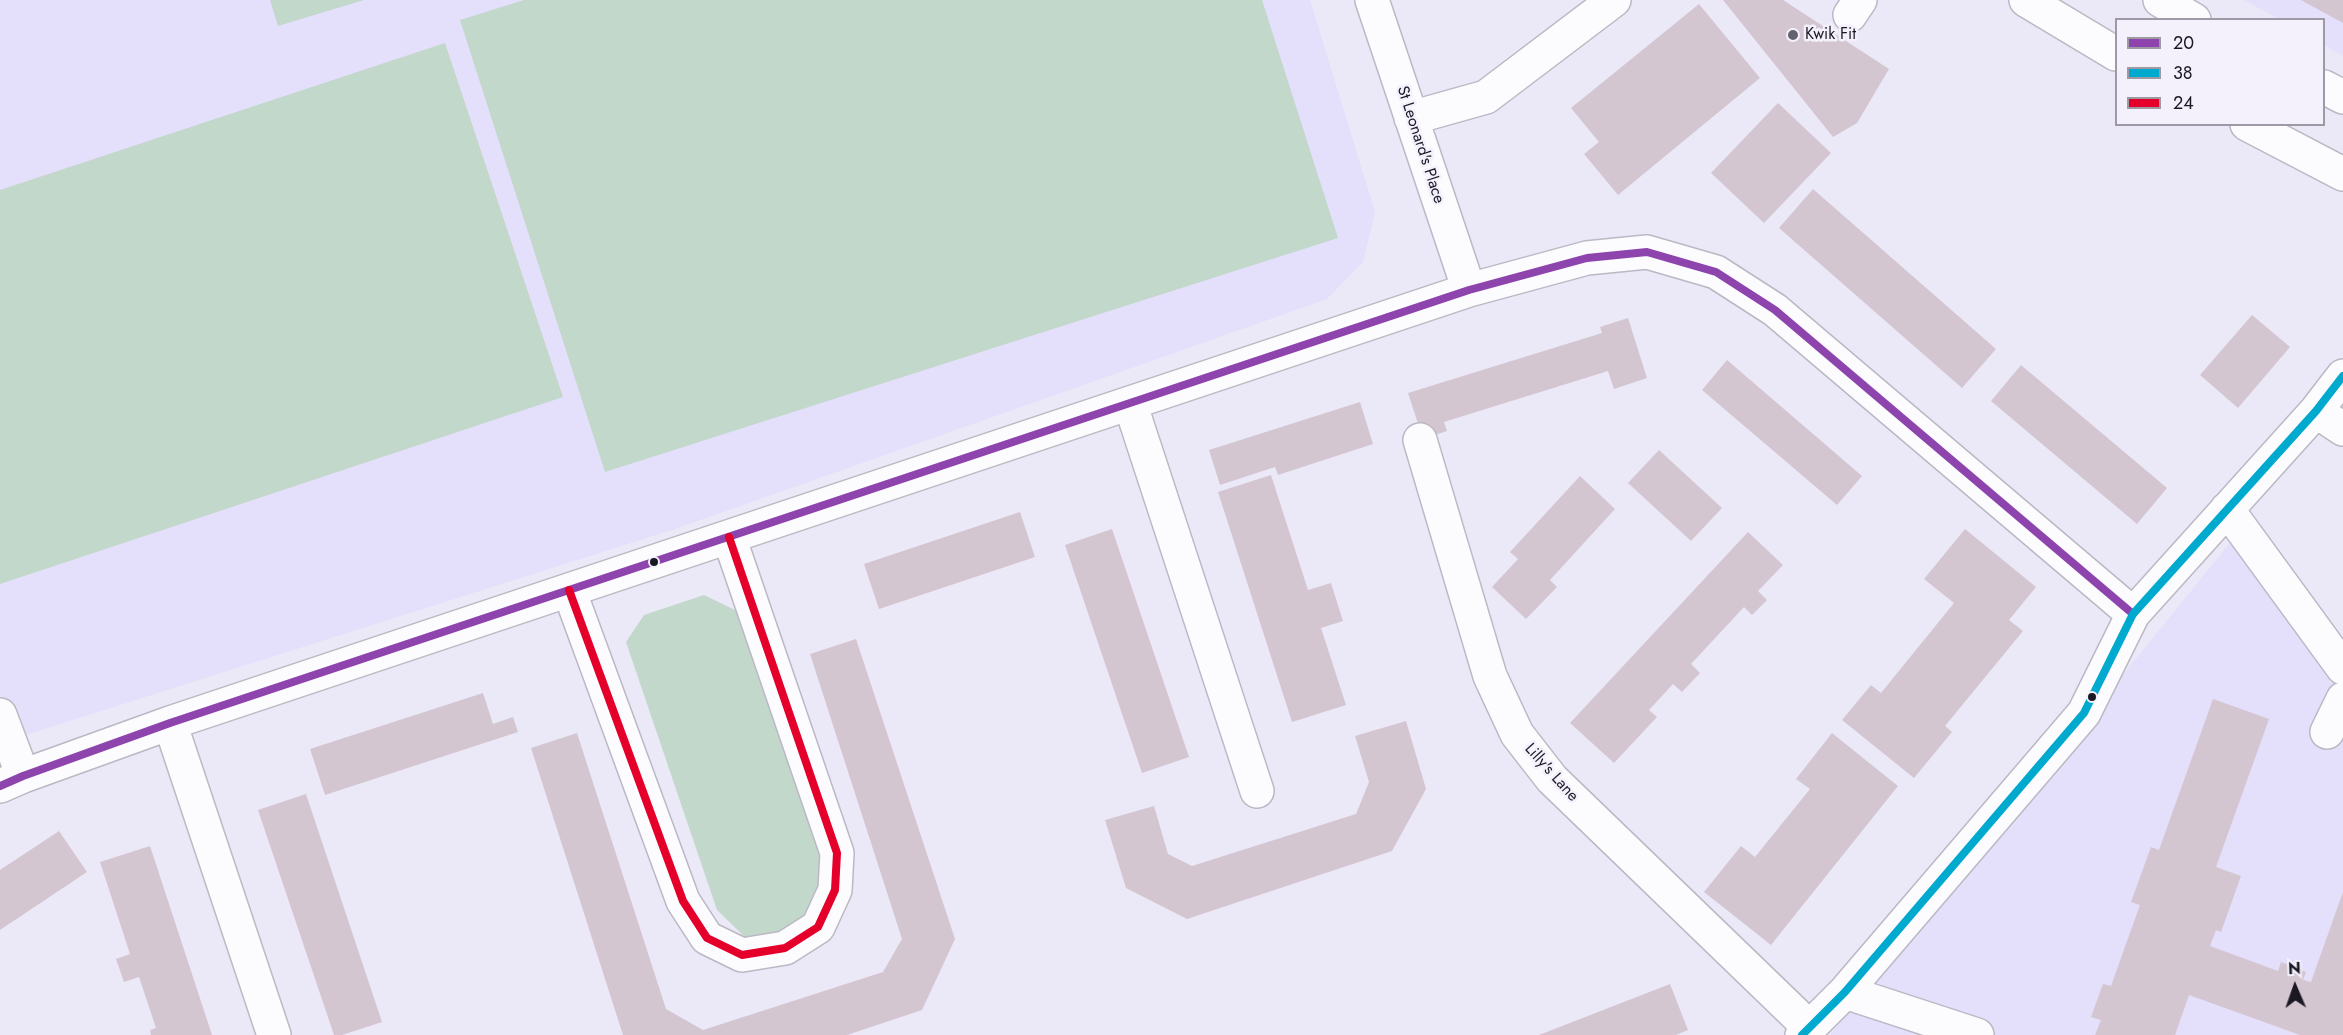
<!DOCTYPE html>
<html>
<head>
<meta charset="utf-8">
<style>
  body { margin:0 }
  #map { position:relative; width:2343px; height:1035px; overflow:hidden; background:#ebe8f8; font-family:Jost,sans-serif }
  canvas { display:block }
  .legend { position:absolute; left:2115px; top:18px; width:210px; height:108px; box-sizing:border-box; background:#f4f1fd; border:2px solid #9d9aa5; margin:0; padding:8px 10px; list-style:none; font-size:18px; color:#1a1822 }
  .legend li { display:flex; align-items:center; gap:12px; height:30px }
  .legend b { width:30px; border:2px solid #9d9aa5 }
  .north { position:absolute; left:2265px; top:957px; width:60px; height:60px; -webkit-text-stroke:4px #f4f1fd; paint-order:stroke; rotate:358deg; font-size:16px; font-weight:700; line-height:24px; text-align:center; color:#1a1822 }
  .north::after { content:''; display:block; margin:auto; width:21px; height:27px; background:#1a1822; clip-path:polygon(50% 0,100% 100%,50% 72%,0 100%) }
</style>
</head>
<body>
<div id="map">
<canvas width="2343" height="1035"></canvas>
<ul class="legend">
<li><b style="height:8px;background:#8e44ad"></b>20</li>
<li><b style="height:8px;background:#00a9ce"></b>38</li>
<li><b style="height:8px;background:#e4002b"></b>24</li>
</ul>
<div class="north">N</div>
</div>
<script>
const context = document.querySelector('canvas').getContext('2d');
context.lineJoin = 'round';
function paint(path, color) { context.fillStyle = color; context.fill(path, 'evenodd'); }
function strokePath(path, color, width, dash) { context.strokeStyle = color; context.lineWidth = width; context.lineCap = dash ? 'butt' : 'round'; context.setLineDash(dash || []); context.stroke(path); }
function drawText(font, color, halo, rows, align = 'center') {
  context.font = font + ' Jost,sans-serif'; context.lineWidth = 5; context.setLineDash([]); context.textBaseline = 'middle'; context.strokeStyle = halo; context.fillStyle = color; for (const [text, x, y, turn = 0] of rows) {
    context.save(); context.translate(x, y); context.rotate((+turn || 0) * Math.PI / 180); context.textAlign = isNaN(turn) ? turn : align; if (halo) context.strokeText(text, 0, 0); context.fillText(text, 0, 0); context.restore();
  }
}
paint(new Path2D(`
  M0,0h1310l65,212 -12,50 -36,37 -652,230 -675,214z
  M2244,0h99v56l-19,-11v-25l-45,-1z
  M2230,543l113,100v392h-513z`), '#e4dffa');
paint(new Path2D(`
  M270,0h94l-86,26z
  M524,0h738l76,238 -733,234 -145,-452z
  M445,43l118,354 -563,187v-394z
  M704,595l35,17 91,268 -20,45 -60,17 -33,-32 -91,-268 18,-27z`), '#c2d8cb');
paint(new Path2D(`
  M1723,0h60l106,69 -32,54 -24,14z
  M2301,0h42v23z
  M1699,4l61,74 -142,117 -34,-41 15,-12 -28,-34z
  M1778,103l53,50 -67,70 -53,-50z
  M1813,189l183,160 -34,39 -183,-160z
  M2252,315l38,32 -52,61 -38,-33z
  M1628,318l19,60 -33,11 -6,-18 -164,51 3,9 -24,8 -15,-46 194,-60 -2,-6z
  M1727,360l135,116 -25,29 -135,-115z
  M2021,365l146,123 -30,36 -146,-123z
  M1360,402l13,42 -95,31 -3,-8 -55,18 -11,-35z
  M1659,450l63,58 -31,33 -63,-58z
  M1271,475l37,115 23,-7 12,38 -22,7 25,77 -54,17 -74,-230z
  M1580,476l35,33 -65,71 7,7 -31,32 -34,-32 26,-28 -8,-7z
  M1020,512l15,45 -156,52 -15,-45z
  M1112,529l77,228 -47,16 -77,-228z
  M1965,529l71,58 -27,33 14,11 -78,95 7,6 -38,46 -72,-58 29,-35 10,8 73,-90 -30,-24z
  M1748,532l35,33 -25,26 9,9 -15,15 -8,-8 -53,57 9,9 -18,19 -9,-8 -24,26 8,7 -43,46 -44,-40z
  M856,639l99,300 -33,71 -75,25h-224l-92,-287 46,-15 89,276 37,21 180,-58 19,-33 -92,-285z
  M483,693l10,31 20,-7 5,15 -193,63 -15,-46z
  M2213,699l56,20 -53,148 25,9 -20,56 -5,-2 -6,16 68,25 3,-9 25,10 -3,8 8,2 32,-90v143h-43l-111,-40 -14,40h-80l6,-15 -10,-3 12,-33 8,2 29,-81 -9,-3 20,-55 8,3z
  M1406,721l20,68 -34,62 -205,68 -61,-31 -21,-68 49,-14 14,48 24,12 164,-52 13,-32 -14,-46z
  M1832,733l66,53 -127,159 -67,-53 37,-46 14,11 55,-68 -14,-10z
  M306,794l76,228 -40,13h-8l-76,-225z
  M59,831l28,41 -87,58v-60z
  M150,846l62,189h-61l-1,-5 6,-2 -17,-51 -15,5 -8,-23 14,-5 -30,-92z
  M1670,984l18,46 -12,5h-137z`), '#d4c6d1');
const minor = new Path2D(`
  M1372,0l97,290
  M1850,15l10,-15
  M1411,118l75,-21 128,-97
  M1130,403l127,388
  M2316,411l27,18
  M1420,440l70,236 27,58 35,45 257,248
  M2227,509l116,159
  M569,590l114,311 24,37 35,17 43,-7 33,-21 17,-37 2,-37 -108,-316
  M0,715l23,61
  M170,723l104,312
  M2327,732l16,-33
  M0,786l23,-10 147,-53 1299,-433 118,-32 60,-6 69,20 59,38 358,304
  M1845,992l132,43
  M1802,1035l43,-43 239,-279 49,-99 183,-203 27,-35`);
const major = new Path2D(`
  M2026,0l90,54
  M2160,0l34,20
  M2324,87l19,10
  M2247,124l96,50`);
strokePath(minor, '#bbb8c4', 36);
strokePath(major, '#bbb8c4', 36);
strokePath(minor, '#fcfcfe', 33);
strokePath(major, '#fcfcfe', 33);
strokePath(new Path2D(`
  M0,786l23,-10 147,-53 1299,-433 118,-32 60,-6 69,20 59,38 358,304`), '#8e44ad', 8);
strokePath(new Path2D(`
  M1802,1035l43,-43 239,-279 49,-99 183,-203 27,-35`), '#00a9ce', 8);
strokePath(new Path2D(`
  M569,590l114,311 24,37 35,17 43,-7 33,-21 17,-37 2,-37 -108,-316`), '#e4002b', 8);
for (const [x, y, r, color] of [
  [1793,35,6,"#63616d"],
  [654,562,5,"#1a1822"],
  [2092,697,5,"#1a1822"]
]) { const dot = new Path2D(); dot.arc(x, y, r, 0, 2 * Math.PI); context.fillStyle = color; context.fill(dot); strokePath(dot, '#f4f1fd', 2); }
drawText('16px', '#1a1822', '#f4f1fd', [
  ["Kwik Fit",1805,35]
], 'left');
drawText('16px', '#1a1822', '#f4f1fd', [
  ["St Leonard's Place",1420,145,72],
  ["Lilly's Lane",1551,773,48]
]);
</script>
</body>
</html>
